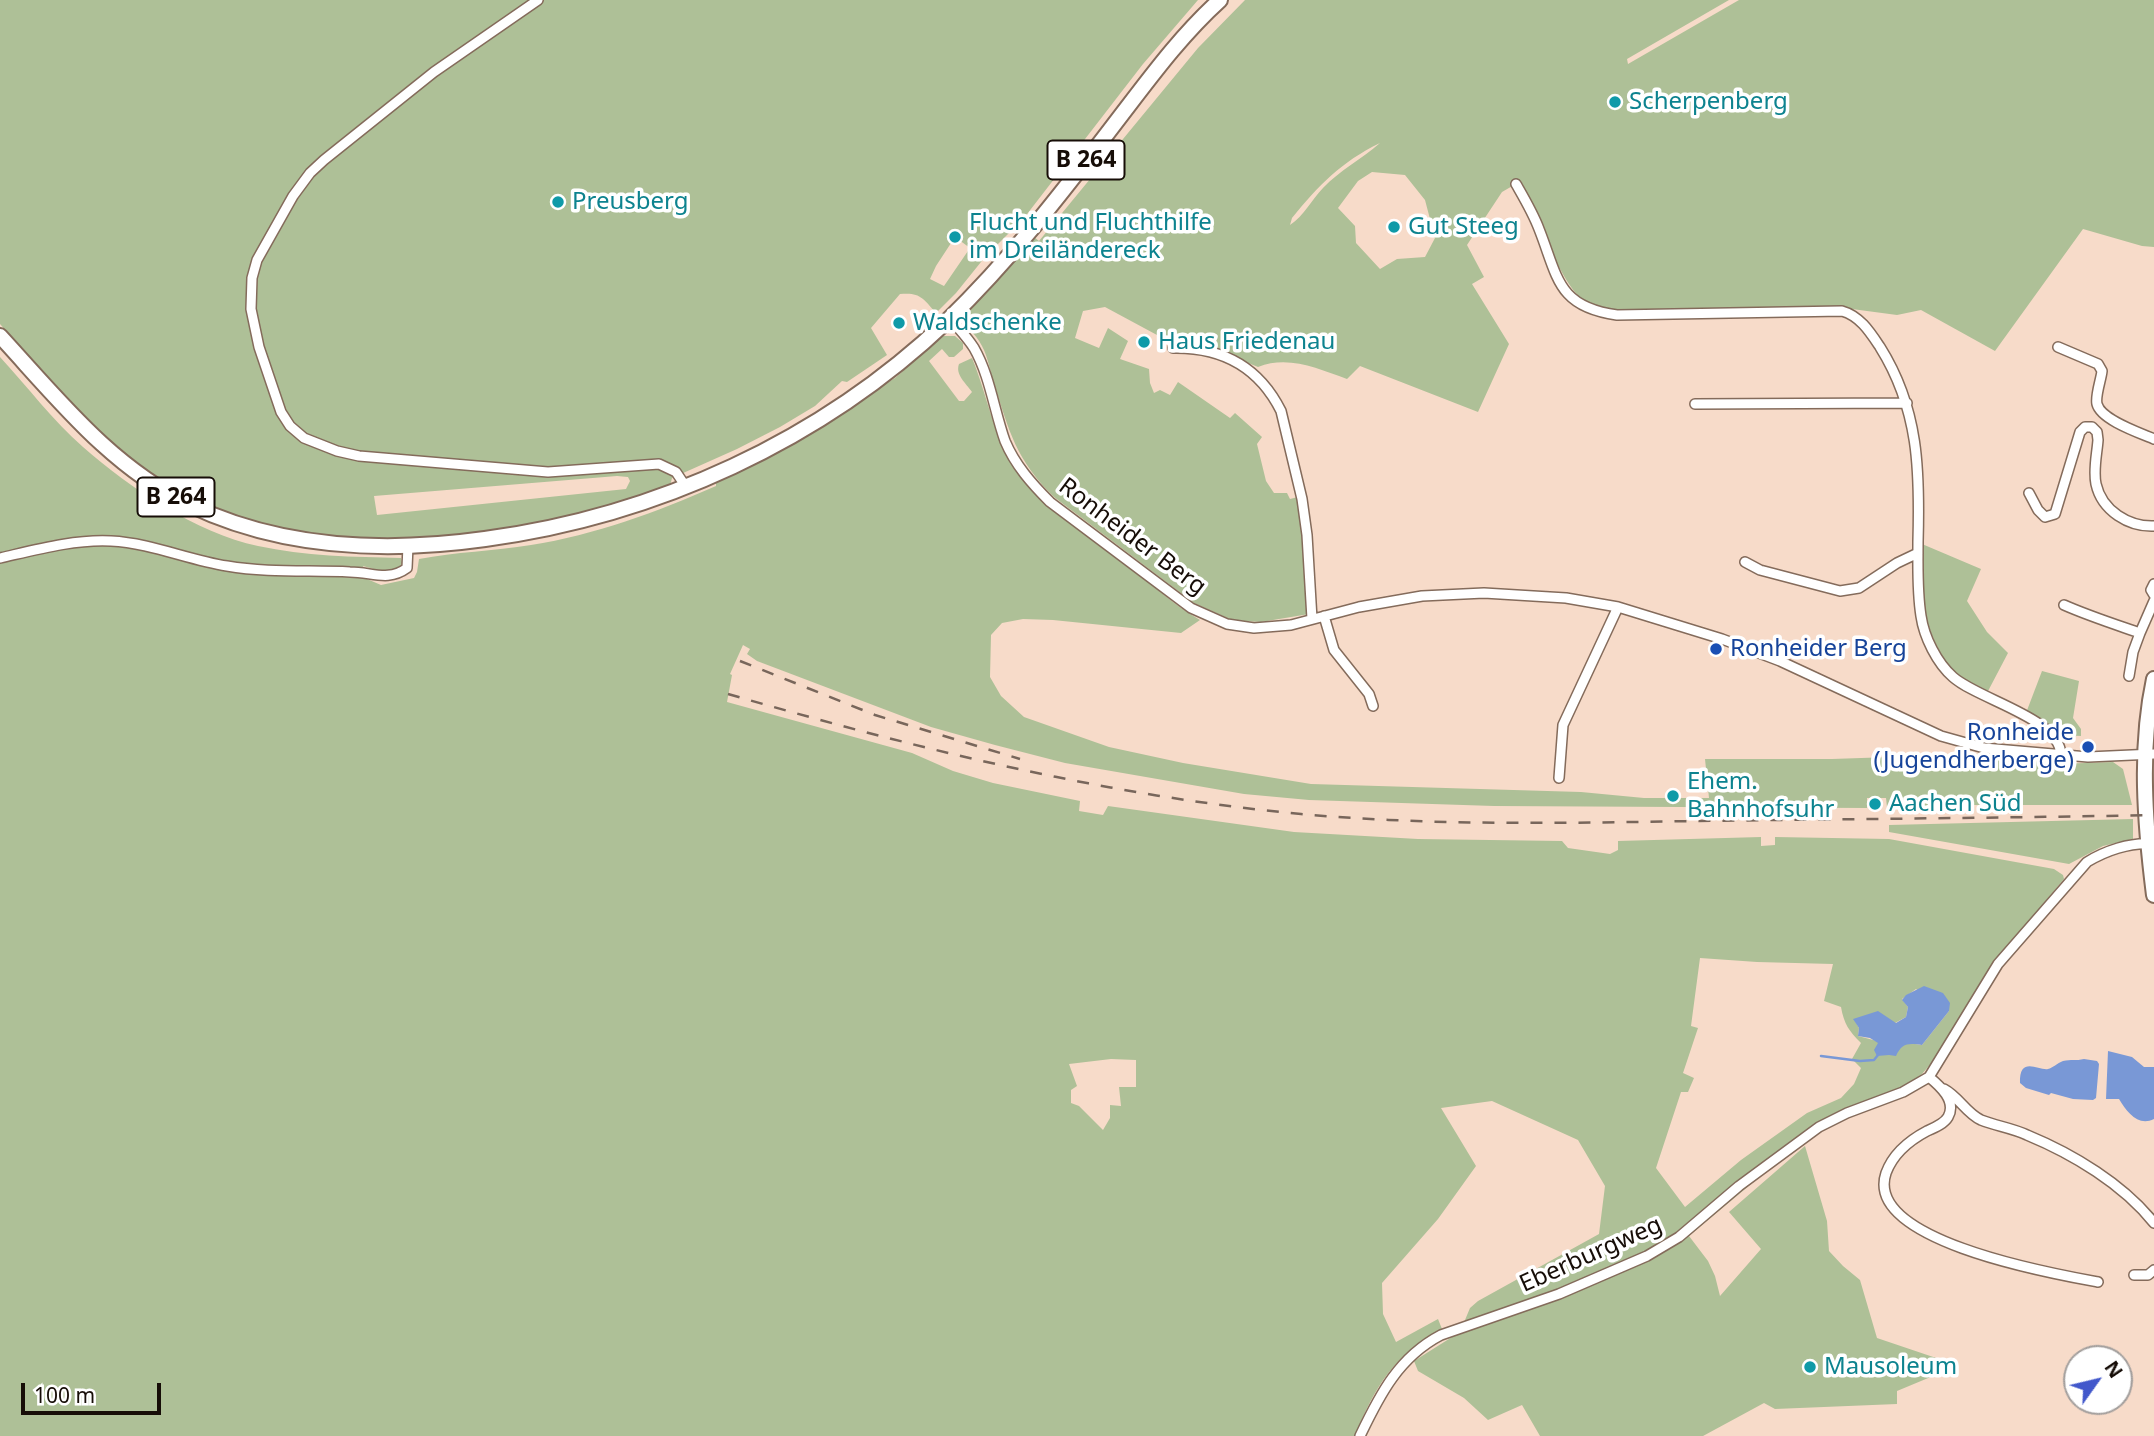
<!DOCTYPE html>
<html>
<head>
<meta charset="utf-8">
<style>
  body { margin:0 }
  #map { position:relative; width:2154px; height:1436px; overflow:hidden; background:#f7dbc9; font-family:"Noto Sans",sans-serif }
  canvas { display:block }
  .north { position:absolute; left:2063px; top:1345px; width:70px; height:70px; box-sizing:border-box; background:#fff; border:2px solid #a29e9c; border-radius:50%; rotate:56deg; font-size:19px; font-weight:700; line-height:28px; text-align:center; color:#160d07 }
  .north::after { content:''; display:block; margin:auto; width:24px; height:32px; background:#4258cb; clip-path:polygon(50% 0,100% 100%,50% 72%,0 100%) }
  .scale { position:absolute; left:21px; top:1383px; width:140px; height:32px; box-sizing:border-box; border:4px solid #160d07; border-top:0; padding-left:9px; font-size:21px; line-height:24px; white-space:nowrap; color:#160d07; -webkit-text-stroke:5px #fff; paint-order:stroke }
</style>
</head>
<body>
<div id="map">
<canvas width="2154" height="1436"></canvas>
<div class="north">N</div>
<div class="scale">100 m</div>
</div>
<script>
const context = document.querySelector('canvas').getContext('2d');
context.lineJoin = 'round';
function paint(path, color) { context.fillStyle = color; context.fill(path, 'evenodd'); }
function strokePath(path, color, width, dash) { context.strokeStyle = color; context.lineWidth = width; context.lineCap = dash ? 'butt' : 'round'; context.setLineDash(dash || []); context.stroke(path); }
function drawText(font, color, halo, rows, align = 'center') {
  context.font = font + ' "Noto Sans",sans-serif'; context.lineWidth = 7; context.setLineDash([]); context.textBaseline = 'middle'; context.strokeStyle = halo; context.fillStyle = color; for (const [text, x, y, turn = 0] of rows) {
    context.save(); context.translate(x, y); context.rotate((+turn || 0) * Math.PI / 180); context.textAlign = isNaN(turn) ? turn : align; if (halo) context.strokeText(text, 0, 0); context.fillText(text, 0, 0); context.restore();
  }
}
paint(new Path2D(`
  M0,0h1198l-55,64 -119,154 -39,39 -29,36 -20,20c-13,-15 -16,-21 -36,-19l-29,34 16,27 -40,27 -5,-1 -27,25 -35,21 -43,22 -65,29 -2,8c-172,59 -386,91 -541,-28 -49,-38 -88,-88 -129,-134zM955,237l15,11 -26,38 -14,-7 6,-13zM617,476l11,1 2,4 -4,8 -249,26 -3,-19z
  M1245,0h484l-102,59 1,5 111,-64h415v247l-12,-1 -59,-17 -88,122 -74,-41 -24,5 -45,-6 -235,2c-11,-2 -22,-4 -32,-10 -25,-15 -49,-91 -64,-120l-19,11 -35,53 17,32 -12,7 37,60 -31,68 -118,-46 -13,13c-29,-10 -58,-24 -89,-12l-73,-30 -28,-2 -52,-28 -22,4 -8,27 24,10 9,-20 20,13 -8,18 29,10 1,14 4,10 6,-3 10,5 8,-13 52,36 5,-5 27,24 -5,7 9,37 8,12h13l3,6 8,-2 11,117 -48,8 -17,-1 -14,-2 -36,-16 -140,-106c-38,-37 -45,-66 -60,-114 -4,-12 -6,-26 -12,-37 -6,-13 -18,-17 -15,-33l67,-76 5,4 159,-193zM1380,143c-18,16 -40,27 -57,45 -11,11 -19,28 -33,37l2,-7c27,-33 49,-56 88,-75zM1372,172l33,3 20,25 10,38 -10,19 -28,2 -17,10 -24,-26 -1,-17 -17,-18 20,-27z
  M943,336h12l8,7v6l-9,8h-5l-7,-8 -13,12 30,40h5l8,-9c-6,-9 -17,-17 -13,-28l13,-6c15,36 21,77 43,110 27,43 73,66 113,97 24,19 45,40 72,55l-19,13 -128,-13 -30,-1 -21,4 -11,12 -1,42 11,19 23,21 85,30 74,16 128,21 270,8 63,6h65l-4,-39h127l146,-5 79,10 56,-2 10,7 9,36h-171l-74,2 -1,-9h-19v10l-373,-2 -185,-6 -65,-6 -179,-31 -70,-18 -64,-18 -174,-66 -10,-7 3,-5 -7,-4 -13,29 2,1 -5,27 185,51 41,18 40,12 87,18 -1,10 24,4 5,-9 186,26 124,7 144,2 6,7 42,6 8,-4v-9l143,-4v9l14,-1v-8l114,2 165,30 9,6 1,4 -72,86 -58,95 -12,14 -18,13 -57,27 -34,12 -45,33 1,10 -80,67 19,25 7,15 5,20 41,-47 -32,-37 76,-66 22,75 2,30 14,15 17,14 17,58 71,24 -3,9 -48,20v13l-122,5 -11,-6 -61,33h-163l-18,-31 -34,15 -24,-22 -46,-27 -4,-10 46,-29 10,-24 8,-7 121,-67 6,-48 -27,-46 -86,-39 -51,7 35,58 -38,53 -56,64 1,31 13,28 42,-23 4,10c-48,26 -67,57 -87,107h-1355v-1079c27,29 53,64 83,90 47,41 113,86 175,99 46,10 96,11 143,12l1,5 -4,7 -10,3 -25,-7 4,13 14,6 33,-7 3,-6 2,-13c36,-7 75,-8 112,-14 64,-10 126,-33 185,-59v-3l60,-33 119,-72zM1700,958l57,4 76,2 -9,37 17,6c3,17 8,24 20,36l-9,16 9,9 -7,16 -13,14 -34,15 -66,47 -56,47 -29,-39 25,-76h7l6,-14 -11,-5 15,-45 -7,-2zM1916,989l33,22 -27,34 -14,-2 -8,4 -42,-11 1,-8 -5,-9 41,4 11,-6 2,-10 -6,-8zM1111,1059l25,1v27h-17l2,19 -11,-1v13l-7,12 -24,-24 -8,-3v-13l6,-4 -8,-22z
  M1922,544l59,25 -14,32 20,31 21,21 -21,40c-9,-5 -20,-10 -28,-17 -10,-7 -14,-16 -20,-26 -20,-40 -19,-63 -17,-106z
  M2042,671l37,10 -6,37 8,11v7l-21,-1 -8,-9 -26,-13z
  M2133,819v20l-30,7 -34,18 -180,-32v-7z`), '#aec097');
paint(new Path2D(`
  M1924,986l19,7 7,10 -1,8 -27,34c-14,-2 -20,-2 -26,11l-7,-1 -12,1 -3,-6 4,-7 -8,-5 -12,-2 1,-8 -6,-9 25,-8 18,12 10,-6 2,-10 -6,-7 4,-5z
  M2108,1051l24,6 12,10h10v52c-16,8 -27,-7 -35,-20h-13z
  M2084,1059l13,2 2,3 -3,34 -3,2 -20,-1 -22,-6 -2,2 -23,-7 -6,-5c-1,-28 19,-12 28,-14 5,-1 9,-6 15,-8 8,-2 13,0 21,-2z`), '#7998d6');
strokePath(new Path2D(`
  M1821,1056l39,5 14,-1 4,-5`), '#7998d6', 2.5);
const minor = new Path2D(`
  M538,0l-104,72 -110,88 -14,13 -17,23 -36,64 -5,18 -1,31 8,38 22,65 9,14 14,12 33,13 22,5 189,16 111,-8 17,8 10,15
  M1516,184c8,14 17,29 23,45 19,48 18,78 78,86l225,-4c18,5 28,21 38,36 39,62 40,124 38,195 0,26 -1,49 3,74 3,21 16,47 32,61 26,23 107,41 108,78
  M950,318c8,10 17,19 24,30 16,28 20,62 31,93 10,24 27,43 45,61l141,106 36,16 27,4 37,-3 68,-18 63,-11 62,-3 82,5 52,9 104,32 58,22 161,75 43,12 104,9 66,-3
  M2058,347l40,17 4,7c-1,9 -7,25 -5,33 4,16 43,29 57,35
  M1173,348c49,-1 86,19 108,63l21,88 5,36 5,84
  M1695,404l212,-1
  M2029,493l9,17 7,7 10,-3 25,-82 5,-5h7l5,5 1,8c-1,14 -5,30 -2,44 6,27 33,43 58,42
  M0,558c35,-8 75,-19 111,-17 40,2 77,19 116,25 41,7 82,4 123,6 22,0 38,10 57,-4l1,-22
  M1745,562l15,8 80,21 19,-3 38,-25 21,-10
  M2154,584l-3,6 3,5
  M2064,605c25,11 50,19 76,28l14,-32
  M1324,616l10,34 35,44 4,12
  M2129,676l4,-24 7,-19
  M1559,778l4,-53 55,-118
  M1929,1077c11,9 28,24 19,40 -4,7 -14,11 -21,14 -17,9 -34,23 -41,42 -23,68 169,101 212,109
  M1944,1089c15,8 22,24 37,31 15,6 31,8 46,15 46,19 96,49 127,88
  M2134,1275h14l6,-5
  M1360,1436c20,-42 39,-79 81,-101l118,-41 88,-38 32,-19 60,-51 80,-59 28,-14 56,-21 26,-15 69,-113 89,-102c18,-11 43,-20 65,-18`);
const primary = new Path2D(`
  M0,336c58,63 111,131 190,169 92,44 195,48 295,34 171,-23 336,-98 462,-218 62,-60 114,-127 166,-195 34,-44 66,-89 107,-126
  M2154,679c-15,70 -9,145 0,216`);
strokePath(minor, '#846b5b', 12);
strokePath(primary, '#846b5b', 18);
strokePath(minor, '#fff', 9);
strokePath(primary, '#fff', 14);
strokePath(new Path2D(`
  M740,661l135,54 145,44
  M728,694c187,54 378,102 573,120 132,12 265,9 397,7 152,-2 304,-3 456,-6`), '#78665b', 2.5, [12, 12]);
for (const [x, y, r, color] of [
  [1615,102,7,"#0f9aa8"],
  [558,202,7,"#0f9aa8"],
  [1394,227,7,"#0f9aa8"],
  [955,237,7,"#0f9aa8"],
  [899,323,7,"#0f9aa8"],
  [1144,342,7,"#0f9aa8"],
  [1716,649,7,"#1a4fb4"],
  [2088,747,7,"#1a4fb4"],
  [1673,796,7,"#0f9aa8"],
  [1875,804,7,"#0f9aa8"],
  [1810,1367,7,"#0f9aa8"]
]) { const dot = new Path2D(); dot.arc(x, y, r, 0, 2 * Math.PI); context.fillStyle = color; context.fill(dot); strokePath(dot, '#fff', 2.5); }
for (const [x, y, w] of [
  [1086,160,77],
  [176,497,77]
]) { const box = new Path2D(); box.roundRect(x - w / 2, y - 19.5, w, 39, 5); context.fillStyle = '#fff'; context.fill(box); strokePath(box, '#160d07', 2); }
drawText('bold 23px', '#160d07', null, [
  ["B 264",1086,160],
  ["B 264",176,497]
]);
drawText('24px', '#0d838f', '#fff', [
  ["Scherpenberg",1629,102],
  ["Preusberg",572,202],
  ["Flucht und Fluchthilfe",969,223],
  ["im Dreiländereck",969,251],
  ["Gut Steeg",1408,227],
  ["Waldschenke",913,323],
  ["Haus Friedenau",1158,342],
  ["Ehem.",1687,782],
  ["Bahnhofsuhr",1687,810],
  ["Aachen Süd",1889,804],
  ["Mausoleum",1824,1367]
], 'left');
drawText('24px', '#160d07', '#fff', [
  ["Ronheider Berg",1132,537,37],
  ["Eberburgweg",1591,1255,-24]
]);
drawText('24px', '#164399', '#fff', [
  ["Ronheider Berg",1730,649],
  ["Ronheide",2074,733,"right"],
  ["(Jugendherberge)",2074,761,"right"]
], 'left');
</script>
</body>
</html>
